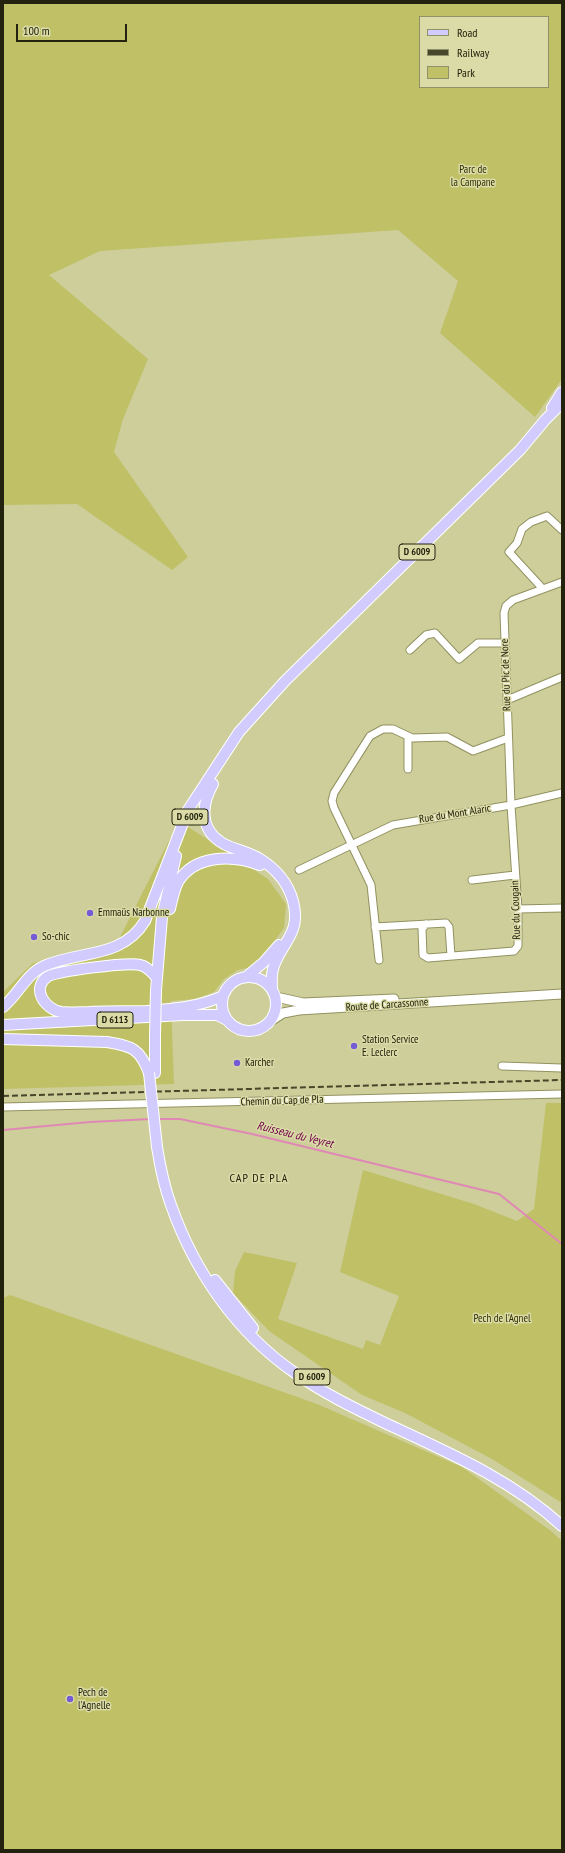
<!DOCTYPE html>
<html>
<head>
<meta charset="utf-8">
<style>
  body { margin:0 }
  #map { position:relative; width:565px; height:1853px; overflow:hidden; background:#cdce9a; font-family:"PT Sans Narrow",sans-serif }
  canvas { display:block }
  .frame { position:absolute; inset:0; border:4px solid #22220e; pointer-events:none }
  .legend { position:absolute; left:419px; top:16px; width:130px; height:72px; box-sizing:border-box; background:#dadba6; border:1px solid #909169; margin:0; padding:5px 7px; list-style:none; font-size:12px; color:#22220e }
  .legend li { display:flex; align-items:center; gap:8px; height:20px }
  .legend b { width:20px; border:1px solid #909169 }
  .scale { position:absolute; left:16px; top:24px; width:111px; height:18px; box-sizing:border-box; border:2px solid #22220e; border-top:0; padding-left:5px; font-size:12px; line-height:14px; white-space:nowrap; color:#22220e; -webkit-text-stroke:3px #dadba6; paint-order:stroke }
</style>
</head>
<body>
<div id="map">
<canvas width="565" height="1853"></canvas>
<div class="frame"></div>
<ul class="legend">
<li><b style="height:5px;background:#d1ccfd"></b>Road</li>
<li><b style="height:5px;background:#46462b"></b>Railway</li>
<li><b style="height:11px;background:#c0c066"></b>Park</li>
</ul>
<div class="scale">100 m</div>
</div>
<script>
const context = document.querySelector('canvas').getContext('2d');
context.lineJoin = 'round';
function paint(path, color) { context.fillStyle = color; context.fill(path, 'evenodd'); }
function strokePath(path, color, width, dash) { context.strokeStyle = color; context.lineWidth = width; context.lineCap = dash ? 'butt' : 'round'; context.setLineDash(dash || []); context.stroke(path); }
function drawText(font, color, halo, rows, align = 'center') {
  context.font = font + ' "PT Sans Narrow",sans-serif'; context.lineWidth = 3; context.setLineDash([]); context.textBaseline = 'middle'; context.strokeStyle = halo; context.fillStyle = color; for (const [text, x, y, turn = 0] of rows) {
    context.save(); context.translate(x, y); context.rotate((+turn || 0) * Math.PI / 180); context.textAlign = isNaN(turn) ? turn : align; if (halo) context.strokeText(text, 0, 0); context.fillText(text, 0, 0); context.restore();
  }
}
paint(new Path2D(`
  M3,3h559v376l-27,38 -95,-84 18,-52 -60,-51 -298,21 -51,24 99,84 -25,60 -9,33 74,105 -16,13 -95,-66 -74,1zM420,17h128v70h-128z
  M179,821l89,58 18,25 -2,24 -28,38 -18,4 -14,9 -10,13 -19,7 -24,2 3,83 -171,5v-97l30,-29 85,-22z
  M546,1103h16v400l-70,-44 -87,-46 -43,-18 -93,-64 -36,-38 2,-22 9,-19 53,11 -19,56 85,30 3,-9 14,5 19,-49 -59,-24 23,-102 111,34 43,17 17,-12z
  M10,1295l307,109 145,63 89,64 11,10v309h-559v-552z`), '#c0c066');
strokePath(new Path2D(`
  M158,1119h22l72,15 247,60 63,50
  M3,1130l87,-8 61,-3`), '#e088b5', 2);
const street = new Path2D(`
  M543,589l-34,-37 8,-9 5,-14 9,-7 16,-6 15,14
  M410,650l16,-15 9,-2 24,26 19,-16h27
  M507,700l55,-23
  M408,769v-33
  M299,870l94,-45 118,-20 51,-12
  M472,880l43,-5
  M518,909l44,-1
  M426,924l-4,5 1,26 5,3 86,-7 4,-5v-37l-7,-104 -7,-192 2,-7 7,-6 49,-18
  M375,927l71,-4 3,4 2,29
  M379,960l-8,-75 -37,-77 -2,-7 2,-8 36,-57 13,-7h10l19,9 35,-1 26,14 35,-13
  M502,1066l60,2
  M3,1107l559,-13`);
const secondary = new Path2D(`
  M276,997l27,6 91,-4
  M272,1020l11,-7 16,-3 263,-16`);
const primary = new Path2D(`
  M552,408l10,-16
  M213,784c-12,21 -14,46 11,60 12,6 25,8 36,15 16,10 28,24 33,42 9,34 -13,42 -20,68 -2,7 -1,13 -1,21
  M170,909c2,-9 4,-19 8,-27 17,-28 55,-27 82,-17
  M222 1004a27 27 0 1 1 54 0a27 27 0 1 1-54 0Z
  M246,977l18,-15 15,-17
  M156,990l6,-73 14,-61
  M3,1007c15,-12 23,-33 41,-41 36,-16 78,-7 101,-45l43,-111 51,-78 46,-51 235,-231 25,-30 17,-17
  M147,1011c-20,0 -39,0 -58,1 -9,0 -19,1 -28,0 -16,-3 -30,-23 -14,-35 7,-6 82,-15 93,-12 6,1 12,7 16,12
  M147,1011c27,-2 51,-4 76,-15
  M3,1025l180,-10h34l10,5
  M155,1035v38
  M3,1039l104,3c24,4 33,6 42,31
  M157,1147c3,19 7,39 14,58 23,66 66,128 124,168 28,20 59,35 90,50 62,29 126,56 177,103
  M215,1280l38,48`);
strokePath(street, '#929261', 9);
strokePath(secondary, '#929261', 11);
strokePath(primary, '#fff', 12);
strokePath(street, '#fff', 7);
strokePath(secondary, '#fff', 9);
strokePath(primary, '#d1ccfd', 10);
strokePath(new Path2D(`
  M3,1096l559,-16`), '#46462b', 2, [6, 3]);
const primaryBridge = new Path2D(`
  M155,1035l1,-45
  M149,1073l8,74`);
strokePath(primaryBridge, '#fff', 12, []);
strokePath(primaryBridge, '#d1ccfd', 10);
for (const [x, y, r, color] of [
  [90,913,4,"#755cd7"],
  [34,937,4,"#755cd7"],
  [354,1046,4,"#755cd7"],
  [237,1063,4,"#755cd7"],
  [70,1699,4,"#755cd7"]
]) { const dot = new Path2D(); dot.arc(x, y, r, 0, 2 * Math.PI); context.fillStyle = color; context.fill(dot); strokePath(dot, '#dadba6', 1.5); }
for (const [x, y, w] of [
  [417,552,36],
  [190,817,36],
  [115,1020,36],
  [312,1377,36]
]) { const box = new Path2D(); box.roundRect(x - w / 2, y - 8, w, 16, 3); context.fillStyle = '#dadba6'; context.fill(box); strokePath(box, '#22220e', 1); }
drawText('bold 10px', '#22220e', null, [
  ["D 6009",417,552],
  ["D 6009",190,817],
  ["D 6113",115,1020],
  ["D 6009",312,1377]
]);
drawText('11px', '#2f2e03', '#dadba6', [
  ["Parc de",473,170],
  ["la Campane",473,183],
  ["Pech de l'Agnel",502,1319]
]);
drawText('11px', '#22220e', '#dadba6', [
  ["Rue du Pic de Nore",506,675,-92],
  ["Rue du Mont Alaric",455,814,-9],
  ["Rue du Cougain",516,910,-92],
  ["Route de Carcassonne",387,1005,-4],
  ["Chemin du Cap de Pla",282,1101,-2]
]);
drawText('11px', '#22220e', '#dadba6', [
  ["Emmaüs Narbonne",98,913],
  ["So-chic",42,937],
  ["Station Service",362,1040],
  ["E. Leclerc",362,1053],
  ["Karcher",245,1063],
  ["Pech de",78,1693],
  ["l'Agnelle",78,1706]
], 'left');
drawText('italic 12px', '#71014b', '#dadba6', [
  ["Ruisseau du Veyret",295,1135,14]
]);
context.letterSpacing = '1px';
drawText('12px', '#22220e', '#dadba6', [
  ["CAP DE PLA",259,1179]
]);
context.letterSpacing = '0px';
</script>
</body>
</html>
